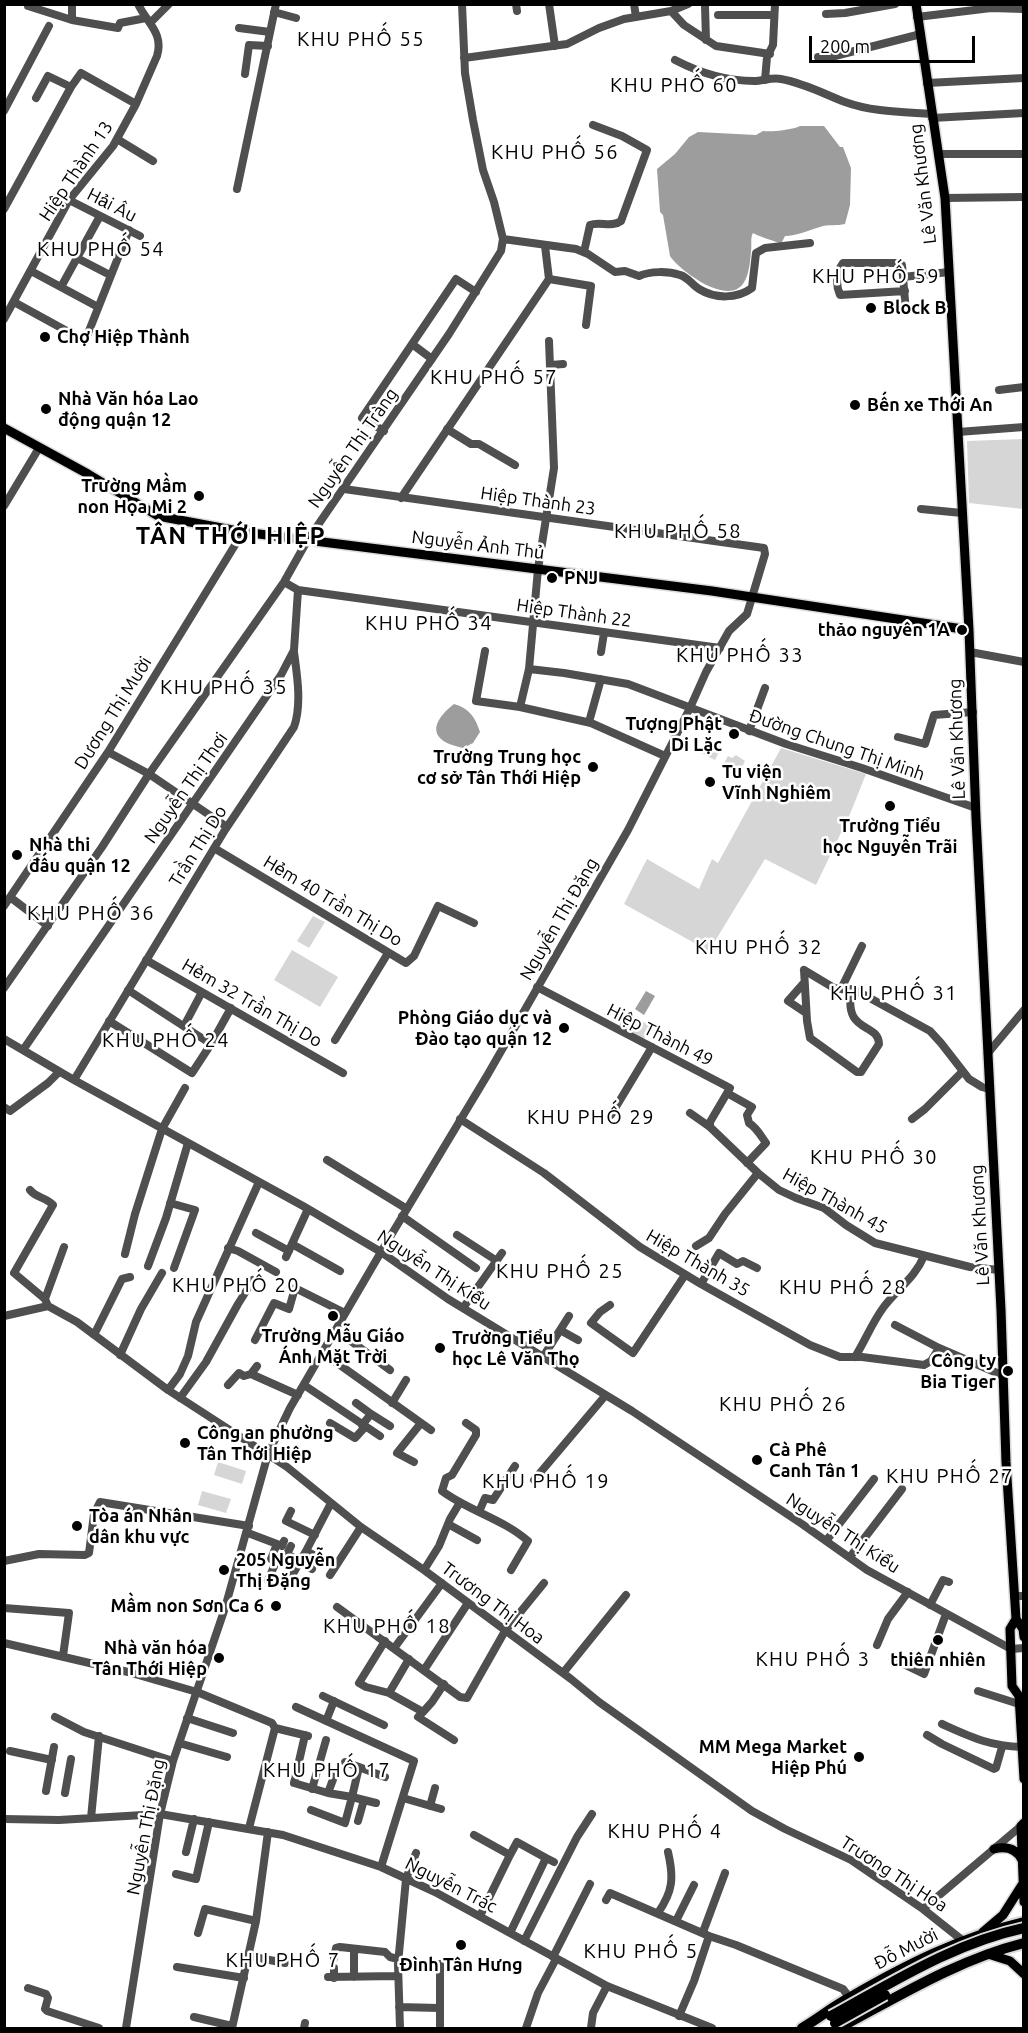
<!DOCTYPE html>
<html>
<head>
<meta charset="utf-8">
<style>
  body { margin:0 }
  #map { position:relative; width:1028px; height:2033px; overflow:hidden; background:#fff; font-family:Ubuntu,sans-serif }
  canvas { display:block }
  .frame { position:absolute; inset:0; border:6px solid #000; pointer-events:none }
  .scale { position:absolute; left:809px; top:36px; width:166px; height:27px; box-sizing:border-box; border:3px solid #000; border-top:0; padding-left:8px; font-size:18px; line-height:21px; white-space:nowrap; color:#000; -webkit-text-stroke:4px #fff; paint-order:stroke }
</style>
</head>
<body>
<div id="map">
<canvas width="1028" height="2033"></canvas>
<div class="frame"></div>
<div class="scale">200 m</div>
</div>
<script>
const context = document.querySelector('canvas').getContext('2d');
context.lineJoin = 'round';
function paint(path, color) { context.fillStyle = color; context.fill(path, 'evenodd'); }
function strokePath(path, color, width, dash) { context.strokeStyle = color; context.lineWidth = width; context.lineCap = dash ? 'butt' : 'round'; context.setLineDash(dash || []); context.stroke(path); }
function drawText(font, color, halo, rows, align = 'center') {
  context.font = font + ' Ubuntu,sans-serif'; context.lineWidth = 5; context.setLineDash([]); context.textBaseline = 'middle'; context.strokeStyle = halo; context.fillStyle = color; for (const [text, x, y, turn = 0] of rows) {
    context.save(); context.translate(x, y); context.rotate((+turn || 0) * Math.PI / 180); context.textAlign = isNaN(turn) ? turn : align; if (halo) context.strokeText(text, 0, 0); context.fillText(text, 0, 0); context.restore();
  }
}
paint(new Path2D(`
  M1023,439v70l-54,-6 -2,-62z
  M707,740l8,4 1,5 3,3 -4,8 -16,-8z
  M781,748l85,26 -16,40 -34,71 -51,-26 -56,92 -85,-47 23,-45 52,30 13,-30 6,4z
  M736,755l9,6 -6,12 -16,-8 5,-9 4,2z
  M313,916l12,6 -16,26 -12,-7z
  M292,950l46,27 -18,30 -46,-27z
  M626,1013l25,13 -7,13 -25,-14z
  M218,1462l28,9 -4,13 -28,-9z
  M202,1491l29,8 -5,14 -28,-8z`), '#d6d6d6');
paint(new Path2D(`
  M800,126h24l16,21h3l8,21 -1,37 -5,19c-8,2 -17,0 -25,3 -11,3 -24,9 -35,9l-3,6 -3,1c-9,-4 -17,-5 -26,-10 -3,5 -1,11 -2,18 -2,28 -7,49 -40,36 -11,-4 -35,-21 -41,-31l-7,-41 -3,-3 -3,-43 18,-15 14,-17 9,-5 58,3 7,-4c9,1 29,-1 37,-5z
  M454,704c15,4 21,13 26,28l-7,11 -10,5c-7,-2 -18,-4 -23,-10 -11,-12 5,-27 14,-34z
  M646,991l9,5 -11,19 -9,-6z`), '#9d9d9d');
const major = new Path2D(`
  M916,4l29,194 24,432 7,188 25,492 5,152 10,157 7,10 1,8
  M4,428l84,46 70,42 85,16 469,59 257,39
  M1016,1619l-6,10 2,57 7,10 5,83
  M1024,1823l-3,3 3,76
  M994,1849c12,-3 22,-1 28,11
  M983,1932l20,-17 19,-30
  M988,1954l22,7 14,13`);
const highway = new Path2D(`
  M802,2028c16,-9 30,-21 47,-30 55,-32 112,-61 175,-76
  M839,2028c60,-32 118,-68 185,-85`);
strokePath(major, '#dbdbdb', 12);
strokePath(highway, '#dbdbdb', 14);
strokePath(new Path2D(`
  M72,4v16
  M516,4l1,7
  M549,4l6,42
  M634,4l2,13
  M28,6l44,14 46,8 2,-5 26,-5
  M705,6l1,34
  M671,11l13,14 32,21 54,8
  M274,12l22,6
  M826,14l19,-1 50,-9
  M718,15h56
  M917,17l74,-9 33,1
  M150,23l19,-19
  M239,28l31,4
  M818,57h13l90,-23
  M464,58l103,-14 32,-16 25,-9 47,-8 17,-7
  M675,60c25,13 51,21 79,21 9,0 18,-4 27,-2 23,4 43,15 64,23 27,10 59,10 86,12
  M245,74l4,-29 19,1
  M765,80l2,-23 6,-12 2,-41
  M927,83l97,-5
  M36,98l12,-22 23,11
  M4,111l45,-85
  M932,118l92,-5
  M117,139l36,22
  M938,154h86
  M237,189l39,-185
  M945,198l79,-1
  M69,200l71,36
  M4,209l67,-122 10,-14 55,31
  M503,239l73,10 12,5 27,18 10,-1 14,5c11,-5 29,-5 41,-1 8,2 12,10 19,14 16,10 38,10 53,-1l4,-35 9,-5 45,-5
  M584,252l6,-27c10,-4 22,3 31,-4l26,-71 -25,-14 -29,-11
  M77,258l33,17
  M31,271l67,36
  M903,277l3,35
  M549,279l42,7 -5,39
  M61,287l39,-71
  M905,291l-65,4c-5,-12 -4,-22 3,-32h54l5,2 1,12 46,-5
  M14,302l71,39 44,-111
  M4,319l65,-119 44,-54 23,-42 21,-48c7,-23 -10,-33 -19,-52
  M412,344l20,15
  M551,365l12,-1
  M999,390l25,-3
  M447,429l24,15h8l36,21
  M384,431l-22,-13 94,-139 20,13
  M958,432l66,-5
  M401,498l148,-219 -4,-33
  M4,506l35,-58
  M921,509l41,4
  M284,582l14,8 422,58
  M485,651l-9,50 44,6 71,16 74,33
  M601,652l3,-19
  M970,652l54,10
  M529,669l35,4 64,11 158,60 76,24 114,40
  M520,707l9,-38 9,-100 16,-101 -5,-127
  M589,722l12,-43
  M749,731l16,-43
  M898,737l27,7 9,-29 39,-3
  M108,752l41,22 78,53
  M214,848l192,115 8,-7 24,-50 36,17
  M10,897l38,29
  M4,906l104,-154 135,-220
  M146,960l197,113
  M804,970l3,51 3,17 47,34h4l18,-28c0,-22 -37,-10 -27,-55
  M804,970l30,18 23,3 73,40 11,12 28,36 13,8 7,2
  M803,984l-15,17 18,12
  M537,987l193,101 -20,34v5
  M4,988l98,-141 47,-73 135,-192 23,-41 142,-207 52,-83 2,-12 -9,-37 -11,-32 -10,-50 -8,-47 -3,-69
  M841,989l21,-43
  M109,1021l83,52 19,-29 -83,-54
  M184,1026l18,-34
  M4,1039l70,41 229,126 78,46 67,47 184,112 170,113 65,46 144,79 13,-1
  M335,1040l53,-87
  M211,1044l20,-36
  M23,1050l258,-375 13,-25 4,-60
  M988,1053l36,-43
  M74,1080l151,-250 69,-103c8,-23 3,-52 0,-75
  M727,1093l25,14 -5,8 2,8c8,5 12,13 17,20l-19,20
  M4,1107l6,4 38,-28 11,-11
  M690,1113l20,14 48,46 21,17 17,8 28,10 22,17 29,18 95,24 29,3
  M611,1115l41,-68
  M460,1119l84,54 96,74 61,37 109,61 30,12h22l62,8 7,-4 8,-13
  M912,1119l13,-10 37,-37
  M327,1160l80,49
  M30,1190c6,8 16,7 23,15l-39,68 31,26 3,7
  M170,1203l25,7 -21,58
  M402,1216l74,52
  M256,1233l33,18
  M457,1235l40,26
  M292,1244l48,27
  M696,1246l13,-8 16,-24 33,-41
  M228,1248l10,3 38,21
  M125,1254l10,-40 27,-85 23,-41
  M286,1257l22,-48
  M148,1266l18,-48 22,-75
  M701,1284l18,-31 18,11 6,-3 14,7
  M45,1299l19,-52
  M610,1305l-10,7 -9,11 42,30 52,-78
  M463,1308l39,-55
  M4,1316l44,-10 29,16 91,68 119,77 74,60 63,43 147,109 28,23 153,109 33,18 66,31 72,49 39,31
  M895,1325l44,23 65,28
  M336,1330l54,40
  M560,1330l18,10
  M94,1335l28,-56 8,-2
  M255,1340l19,-37 15,6 6,-21 50,25
  M323,1353l108,77
  M120,1355l21,-46 21,-36
  M543,1357l26,-41
  M855,1357c10,-16 17,-34 28,-49 14,-19 32,-30 41,-52
  M257,1366l-6,8 47,21
  M228,1385l11,-12 5,3 7,-2
  M304,1385l76,51
  M168,1390l12,-16 8,-18 8,-34 63,-140
  M180,1398l26,-36 32,-58 15,-24
  M356,1403l15,11
  M392,1403l14,-23
  M330,1423l25,15 10,-11
  M466,1423l10,7v5l-24,40 -6,3 -4,13c27,20 61,28 86,50l-17,29
  M362,1425l9,-11 19,12
  M414,1462l-17,-9 24,-30
  M534,1480l71,-84
  M291,1511l-5,10 29,14
  M479,1512l6,-14 8,2 22,-34
  M448,1524l29,16
  M248,1533l29,11
  M826,1541l48,-62
  M277,1544l5,2 2,-5
  M291,1546l-4,8 25,15
  M318,1557l-12,-6 25,-48
  M850,1557l52,-68
  M4,1561l35,-7 46,1 4,-2 5,-39 6,-12 149,24
  M424,1570l15,-24 11,-27 9,-15
  M330,1575l31,-48
  M290,1579l16,-28
  M268,1580l8,-18 -5,-3 6,-15
  M1014,1596h10
  M930,1605l13,-25 6,2
  M337,1607l123,90 7,1 38,-67 39,-48
  M4,1608l65,5 -6,43
  M385,1641l-26,42 7,4 23,6
  M4,1643l124,29 69,20 75,31 3,5 -26,100
  M877,1645l11,-26 20,-27
  M395,1647l47,-64
  M409,1659l-20,34 34,19 -5,5 36,23
  M893,1659l31,15 22,-60
  M424,1670l44,-67
  M563,1673l63,-78
  M978,1691l41,13
  M323,1696l61,29
  M296,1707l118,54 -33,106
  M423,1712l9,-10 12,-18
  M55,1717l29,15 89,29
  M187,1718l46,15
  M326,1721l8,-20
  M942,1724c29,13 47,22 80,23
  M275,1728l33,8
  M305,1735l-11,48 34,10 24,4 7,-30 26,10
  M927,1735l15,9 52,25 2,-1 6,-21
  M179,1743l48,14
  M10,1751l42,9
  M345,1762l14,5
  M312,1789l14,-49
  M46,1791l8,-44
  M65,1793l6,-34
  M328,1793l7,-19
  M403,1798l38,11
  M430,1806l5,-18
  M311,1810l34,13 7,-26 24,6
  M91,1818l8,-82
  M4,1819l55,1 101,-6 123,21 98,32 54,25 172,94 105,42
  M358,1821l6,-21
  M474,1835l36,20 -30,61
  M186,1852l8,-33
  M510,1855l7,-13 29,16 -36,75
  M546,1858l8,4
  M176,1874l20,5 13,-57
  M606,1900l4,-7 99,43 -15,45 -15,35
  M923,1909l98,-83
  M658,1913c15,-22 16,-35 10,-61
  M676,1921l18,-36
  M703,1932l22,-59
  M198,1933l7,-24 51,12
  M709,1936l27,9 107,44 6,8
  M524,1941l53,-104 15,-23
  M354,1949v28
  M249,1956l36,7
  M553,1957l37,-73
  M334,1958l2,-10 4,-1 45,5 5,5 8,2
  M177,1967l67,11
  M328,1977l70,-1
  M334,1978v-10
  M28,1988l18,6 2,4 -3,11 2,2 52,17
  M399,2007l40,1
  M194,2017l38,9
  M126,2028l34,-214 13,-53 52,-153 43,-154 22,-46 91,-156 107,-178 140,-244 62,-122 16,-36 23,-41 18,-17 18,-60 -1,-6 -420,-59
  M232,2028l24,-107 12,-89
  M304,2028l1,-5
  M400,2028l-2,-64 8,-85 10,-26
  M440,2028v-64
  M526,2028l12,-35 18,-34
  M591,2028l2,-15 14,-27`), '#4f4f4f', 8);
strokePath(major, '#000', 9);
strokePath(highway, '#000', 10);
const highwayBridge = new Path2D(`
  M831,2016c62,-34 123,-73 193,-88
  M835,2023l50,-28`);
strokePath(highwayBridge, '#dbdbdb', 14, []);
strokePath(highwayBridge, '#000', 10);
for (const [x, y, r, color] of [
  [871,308,6,"#000"],
  [45,337,6,"#000"],
  [855,405,6,"#000"],
  [46,409,6,"#000"],
  [199,496,6,"#000"],
  [552,578,6,"#000"],
  [962,630,6,"#000"],
  [734,734,6,"#000"],
  [593,767,6,"#000"],
  [710,782,6,"#000"],
  [890,806,6,"#000"],
  [17,855,6,"#000"],
  [564,1028,6,"#000"],
  [333,1316,6,"#000"],
  [440,1348,6,"#000"],
  [1008,1371,6,"#000"],
  [185,1443,6,"#000"],
  [757,1460,6,"#000"],
  [77,1526,6,"#000"],
  [224,1570,6,"#000"],
  [276,1606,6,"#000"],
  [938,1640,6,"#000"],
  [219,1658,6,"#000"],
  [859,1757,6,"#000"],
  [461,1945,6,"#000"]
]) { const dot = new Path2D(); dot.arc(x, y, r, 0, 2 * Math.PI); context.fillStyle = color; context.fill(dot); strokePath(dot, '#fff', 2); }
drawText('18px', '#000', '#fff', [
  ["Hiệp Thành 13",76,171,-56],
  ["Lê Văn Khương",923,184,-97],
  ["Hải Âu",112,205,27],
  ["Nguyễn Thị Tràng",353,448,-55],
  ["Hiệp Thành 23",538,501,8],
  ["Nguyễn Ảnh Thủ",478,545,7],
  ["Hiệp Thành 22",574,613,8],
  ["Dương Thị Mười",113,713,-58],
  ["Lê Văn Khương",957,739,-92],
  ["Đường Chung Thị Minh",837,745,19],
  ["Nguyễn Thị Thơi",186,788,-55],
  ["Trần Thị Do",198,846,-58],
  ["Hẻm 40 Trần Thị Do",333,901,31],
  ["Nguyễn Thị Đặng",559,919,-60],
  ["Hẻm 32 Trần Thị Do",252,1003,30],
  ["Hiệp Thành 49",660,1035,27],
  ["Hiệp Thành 45",835,1201,29],
  ["Lê Văn Khương",980,1225,-93],
  ["Hiệp Thành 35",698,1263,30],
  ["Nguyễn Thị Kiểu",434,1270,33],
  ["Nguyễn Thị Kiểu",843,1533,33],
  ["Trương Thị Hoa",493,1603,37],
  ["Nguyễn Thị Đặng",146,1827,-79],
  ["Trương Thị Hoa",894,1874,33],
  ["Nguyễn Trác",451,1885,27],
  ["Đỗ Mười",906,1949,-27]
]);
drawText('bold 18px', '#000', '#fff', [
  ["Block B",883,308],
  ["Chợ Hiệp Thành",57,337],
  ["Nhà Văn hóa Lao",58,399],
  ["động quận 12",58,420],
  ["Bến xe Thới An",867,405],
  ["Trường Mầm",187,486,"right"],
  ["non Họa Mi 2",187,507,"right"],
  ["PNJ",564,578],
  ["thảo nguyên 1A",950,630,"right"],
  ["Tượng Phật",722,724,"right"],
  ["Di Lặc",722,745,"right"],
  ["Trường Trung học",581,757,"right"],
  ["cơ sở Tân Thới Hiệp",581,778,"right"],
  ["Tu viện",722,772],
  ["Vĩnh Nghiêm",722,793],
  ["Trường Tiểu",890,826,"center"],
  ["học Nguyễn Trãi",890,847,"center"],
  ["Nhà thi",29,845],
  ["đấu quận 12",29,866],
  ["Phòng Giáo dục và",552,1018,"right"],
  ["Đào tạo quận 12",552,1039,"right"],
  ["Trường Mẫu Giáo",333,1336,"center"],
  ["Ánh Mặt Trời",333,1357,"center"],
  ["Trường Tiểu",452,1338],
  ["học Lê Văn Thọ",452,1359],
  ["Công ty",996,1361,"right"],
  ["Bia Tiger",996,1382,"right"],
  ["Công an phường",197,1433],
  ["Tân Thới Hiệp",197,1454],
  ["Cà Phê",769,1450],
  ["Canh Tân 1",769,1471],
  ["Tòa án Nhân",89,1516],
  ["dân khu vực",89,1537],
  ["205 Nguyễn",236,1560],
  ["Thị Đặng",236,1581],
  ["Mầm non Sơn Ca 6",264,1606,"right"],
  ["Nhà văn hóa",207,1648,"right"],
  ["Tân Thới Hiệp",207,1669,"right"],
  ["thiên nhiên",938,1660,"center"],
  ["MM Mega Market",847,1747,"right"],
  ["Hiệp Phú",847,1768,"right"],
  ["Đình Tân Hưng",461,1965,"center"]
], 'left');
context.letterSpacing = '1.5px';
drawText('20px', '#000', '#fff', [
  ["KHU PHỐ 55",361,39],
  ["KHU PHỐ 60",674,85],
  ["KHU PHỐ 56",555,152],
  ["KHU PHỐ 54",101,249],
  ["KHU PHỐ 59",876,276],
  ["KHU PHỐ 57",494,377],
  ["KHU PHỐ 58",678,531],
  ["KHU PHỐ 34",429,623],
  ["KHU PHỐ 33",740,655],
  ["KHU PHỐ 35",224,687],
  ["KHU PHỐ 36",91,913],
  ["KHU PHỐ 32",759,947],
  ["KHU PHỐ 31",894,993],
  ["KHU PHỐ 24",166,1040],
  ["KHU PHỐ 29",591,1117],
  ["KHU PHỐ 30",874,1157],
  ["KHU PHỐ 25",560,1271],
  ["KHU PHỐ 20",236,1285],
  ["KHU PHỐ 28",843,1287],
  ["KHU PHỐ 26",783,1404],
  ["KHU PHỐ 27",950,1476],
  ["KHU PHỐ 19",546,1481],
  ["KHU PHỐ 18",387,1626],
  ["KHU PHỐ 3",813,1659],
  ["KHU PHỐ 17",327,1770],
  ["KHU PHỐ 4",665,1831],
  ["KHU PHỐ 5",641,1951],
  ["KHU PHỐ 7",283,1960]
]);
context.letterSpacing = '0px';
context.letterSpacing = '1.5px';
drawText('bold 24px', '#000', '#fff', [
  ["TÂN THỚI HIỆP",231,536]
]);
context.letterSpacing = '0px';
</script>
</body>
</html>
